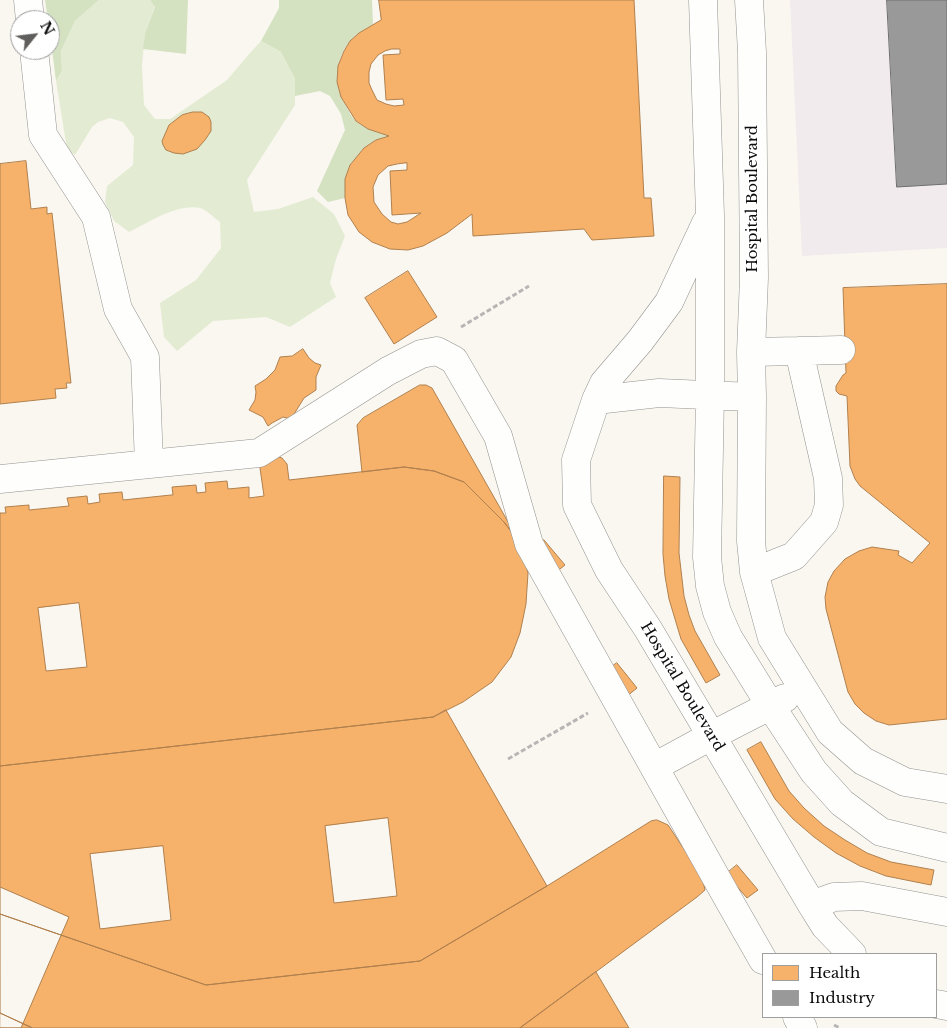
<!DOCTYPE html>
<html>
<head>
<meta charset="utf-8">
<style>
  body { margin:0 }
  #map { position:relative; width:947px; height:1028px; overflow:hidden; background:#faf7f0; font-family:"Libre Baskerville",serif }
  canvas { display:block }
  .legend { position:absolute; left:762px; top:953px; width:175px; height:65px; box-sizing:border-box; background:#fff; border:1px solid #9e9e9e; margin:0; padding:6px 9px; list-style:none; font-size:15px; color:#0c0c0c }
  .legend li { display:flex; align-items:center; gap:10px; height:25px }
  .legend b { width:25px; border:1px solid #9e9e9e }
  .north { position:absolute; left:10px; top:10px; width:50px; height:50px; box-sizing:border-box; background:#fff; border:1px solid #9e9e9e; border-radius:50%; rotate:61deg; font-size:14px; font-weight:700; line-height:20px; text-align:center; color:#0c0c0c }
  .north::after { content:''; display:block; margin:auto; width:18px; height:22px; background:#5f5e5c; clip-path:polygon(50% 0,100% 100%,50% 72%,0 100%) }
</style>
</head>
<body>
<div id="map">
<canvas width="947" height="1028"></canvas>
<ul class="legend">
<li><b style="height:14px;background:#f6b26b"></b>Health</li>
<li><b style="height:14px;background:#999"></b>Industry</li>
</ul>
<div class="north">N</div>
</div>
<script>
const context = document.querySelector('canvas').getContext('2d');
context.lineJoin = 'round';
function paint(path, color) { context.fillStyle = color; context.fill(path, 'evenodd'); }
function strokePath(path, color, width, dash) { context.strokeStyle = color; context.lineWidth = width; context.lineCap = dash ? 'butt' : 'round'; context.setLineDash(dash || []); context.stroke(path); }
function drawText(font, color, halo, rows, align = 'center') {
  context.font = font + ' "Libre Baskerville",serif'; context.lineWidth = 5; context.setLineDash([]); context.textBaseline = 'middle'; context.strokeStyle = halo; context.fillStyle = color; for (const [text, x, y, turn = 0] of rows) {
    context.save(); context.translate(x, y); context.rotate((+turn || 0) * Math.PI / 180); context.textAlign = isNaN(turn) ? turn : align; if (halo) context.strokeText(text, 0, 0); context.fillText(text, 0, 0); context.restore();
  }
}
paint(new Path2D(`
  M790,0h157v248l-145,8z`), '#f1ebed');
paint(new Path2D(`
  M99,0h51l5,6 -10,27 -3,32 2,40 11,14h15l57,-39 22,-26 12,-13 20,11 14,27v26l-48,75 7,32 24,-3 35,-12 21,17 11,22 -9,23 -6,24 6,14 -46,30 -24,-10 -53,4 -36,30 -13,-14 -4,-34 36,-23 25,-32 -1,-26c-6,-4 -13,-12 -20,-14 -22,-5 -51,14 -71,24l-15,-11 -9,-19 2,-16 26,-21 1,-28 -11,-15 -13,-4 -12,4 -6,5 -17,28 -8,-6 -11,-68 6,-10 -1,-20 14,-30z`), '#e3ecd3');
paint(new Path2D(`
  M45,0h54l-24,21 -14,30 1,20 -6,10 -6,-47v-14h-2z
  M150,0h38l-2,54 -43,-5 2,-16 10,-26z
  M279,0h93l1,24c-7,5 -16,9 -22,16 -15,16 -18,43 -7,62 4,7 7,15 13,20 9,7 21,10 32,14l-13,4 -12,8 -14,17 -5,14v19l-17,4 -11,-11 28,-61 -4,-16 -11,-18 -10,-5 -25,5v-17l-14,-27 -20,-11 18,-33z`), '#d4e2c2');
const health = new Path2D(`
  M379,0h255l10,198h7l3,38 -62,4 -8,-11 -111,7 -1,-22 -25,19 -24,13 -15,4 -18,-1 -18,-7 -13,-10 -11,-17 -3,-17v-19l5,-14 14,-17 12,-8 13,-4 -21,-7 -12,-8 -15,-24 -4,-15 1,-16 6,-15 6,-10 9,-8 22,-13zM392,49h8v5l-17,1 3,45 17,-1 1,6 -10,1 -8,-2 -9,-4 -5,-10 -3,-7v-11l2,-8 7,-9 7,-4zM407,163v7l-17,1 2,44 29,-2 -14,9 -9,2 -7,-2 -9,-8 -8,-12 -1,-15 5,-12 10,-9 9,-2z
  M193,112h9l7,5 2,5v9l-6,9 -8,9 -14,5 -9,-1 -8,-3 -3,-5 -1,-4 7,-16 13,-10z
  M26,161l5,48 16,-2v7l5,-1 19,170h-5l1,5 -12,1 1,9 -56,6v-240z
  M408,271l29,46 -43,27 -29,-46z
  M947,284v435l-58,6 -13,-4 -12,-8 -9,-9 -7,-12 -22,-83 -1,-12 3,-15 6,-11 11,-12 14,-8 13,-4 27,4 -1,4 14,8 18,-20 -70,-57 -5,-7 -5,-13 -3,-70 -8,-2 -3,-3v-5l7,-11 3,-2 -3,-85z
  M303,349l6,9 6,5 6,2 -5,12v13l-12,8 -13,21 -8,-2 -11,6 -4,3 -5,-9 -14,-7 6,-10 1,-8 -1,-6 11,-7 9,-9 5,-13 12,-1z
  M420,385h6l6,3 88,155 -16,-21 -40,-40 -30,-11 -30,-4 -42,5 -5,-47 6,-7z
  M276,456l6,2 5,6 2,16 115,-13 30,4 30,11 40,40 16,21 8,30 -2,31 -6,29 -9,24 -19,25 -29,20 -30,15 -433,49v-253h6l-1,-6 24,-2v5l40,-4 -2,-8 20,-2 1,8 12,-2 -1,-8 23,-2 1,8 48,-5h2l-1,-8 24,-2 1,8 9,-1 -1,-9 22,-2 1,8 21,-2v11l15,-2 -4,-28 2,-5zM79,603l8,64 -41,4 -8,-63z
  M664,476l16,1 -1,76 5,43 5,19 6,16 25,44 -14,8 -25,-44 -12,-40 -4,-23 -2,-22z
  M544,540l21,25 -11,9 -20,-25z
  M617,663l20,25 -10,8 -21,-25z
  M446,710l101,176 -127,75 -214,24 -206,-71v-148l433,-49zM388,818l9,78 -63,7 -9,-77zM163,846l8,74 -71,9 -10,-75z
  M761,742l28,49 15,17 20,18 21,14 22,13 24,9 43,8 -3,15 -45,-9 -26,-10 -24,-13 -22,-16 -21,-18 -18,-20 -28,-49z
  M657,820l11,5 34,51 3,14 -8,7 -177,131h-487l-33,-15v-99l206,71 214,-24 127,-75 104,-65z
  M737,865l21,25 -11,8 -21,-24z
  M0,887l69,30 -48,111h-21z
  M596,972l33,56h-109z
  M0,1013l32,15h-32z`);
paint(health, '#f6b26b');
strokePath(health, '#b0804e', 1);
const industry = new Path2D(`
  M887,0h60v184l-50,3z`);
paint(industry, '#999');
strokePath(industry, '#6f6f6f', 1);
const minor = new Path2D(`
  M28,0l2,20
  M703,0l7,215v180l-3,162 3,29 7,26 11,25 42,68 44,67 28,31 39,29 66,16
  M749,0l3,52 2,226 -3,74 1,45 -1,144 3,31 18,66 58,94 33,29 42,21 42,7
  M34,50l9,85 53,82 22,92 27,48 4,107
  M706,223l-37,79 -29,39 -36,42 -8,17 -20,60 1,45 32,65 39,59 164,276 13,21 27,28
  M799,351l42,-1
  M751,352l48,-1 29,127 1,27 -5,17 -30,34 -40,16
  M596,400l63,-7 93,4
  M0,479l259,-26 129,-82 33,-17 16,-3 17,9 44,76 31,108 198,353 36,63
  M654,767l57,-31 74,-38
  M812,905l22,-8 28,-1 85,16
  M936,1004l11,2
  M797,1017l6,11`);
strokePath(minor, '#93928f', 29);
strokePath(new Path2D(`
  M461,327l68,-41
  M508,759l80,-46
  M834,1025l6,3`), '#b7b6b5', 3, [5, 2.5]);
strokePath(minor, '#fefefd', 28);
drawText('15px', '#0c0c0c', '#fff', [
  ["Hospital Boulevard",753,199,-90],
  ["Hospital Boulevard",682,687,59]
]);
</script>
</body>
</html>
